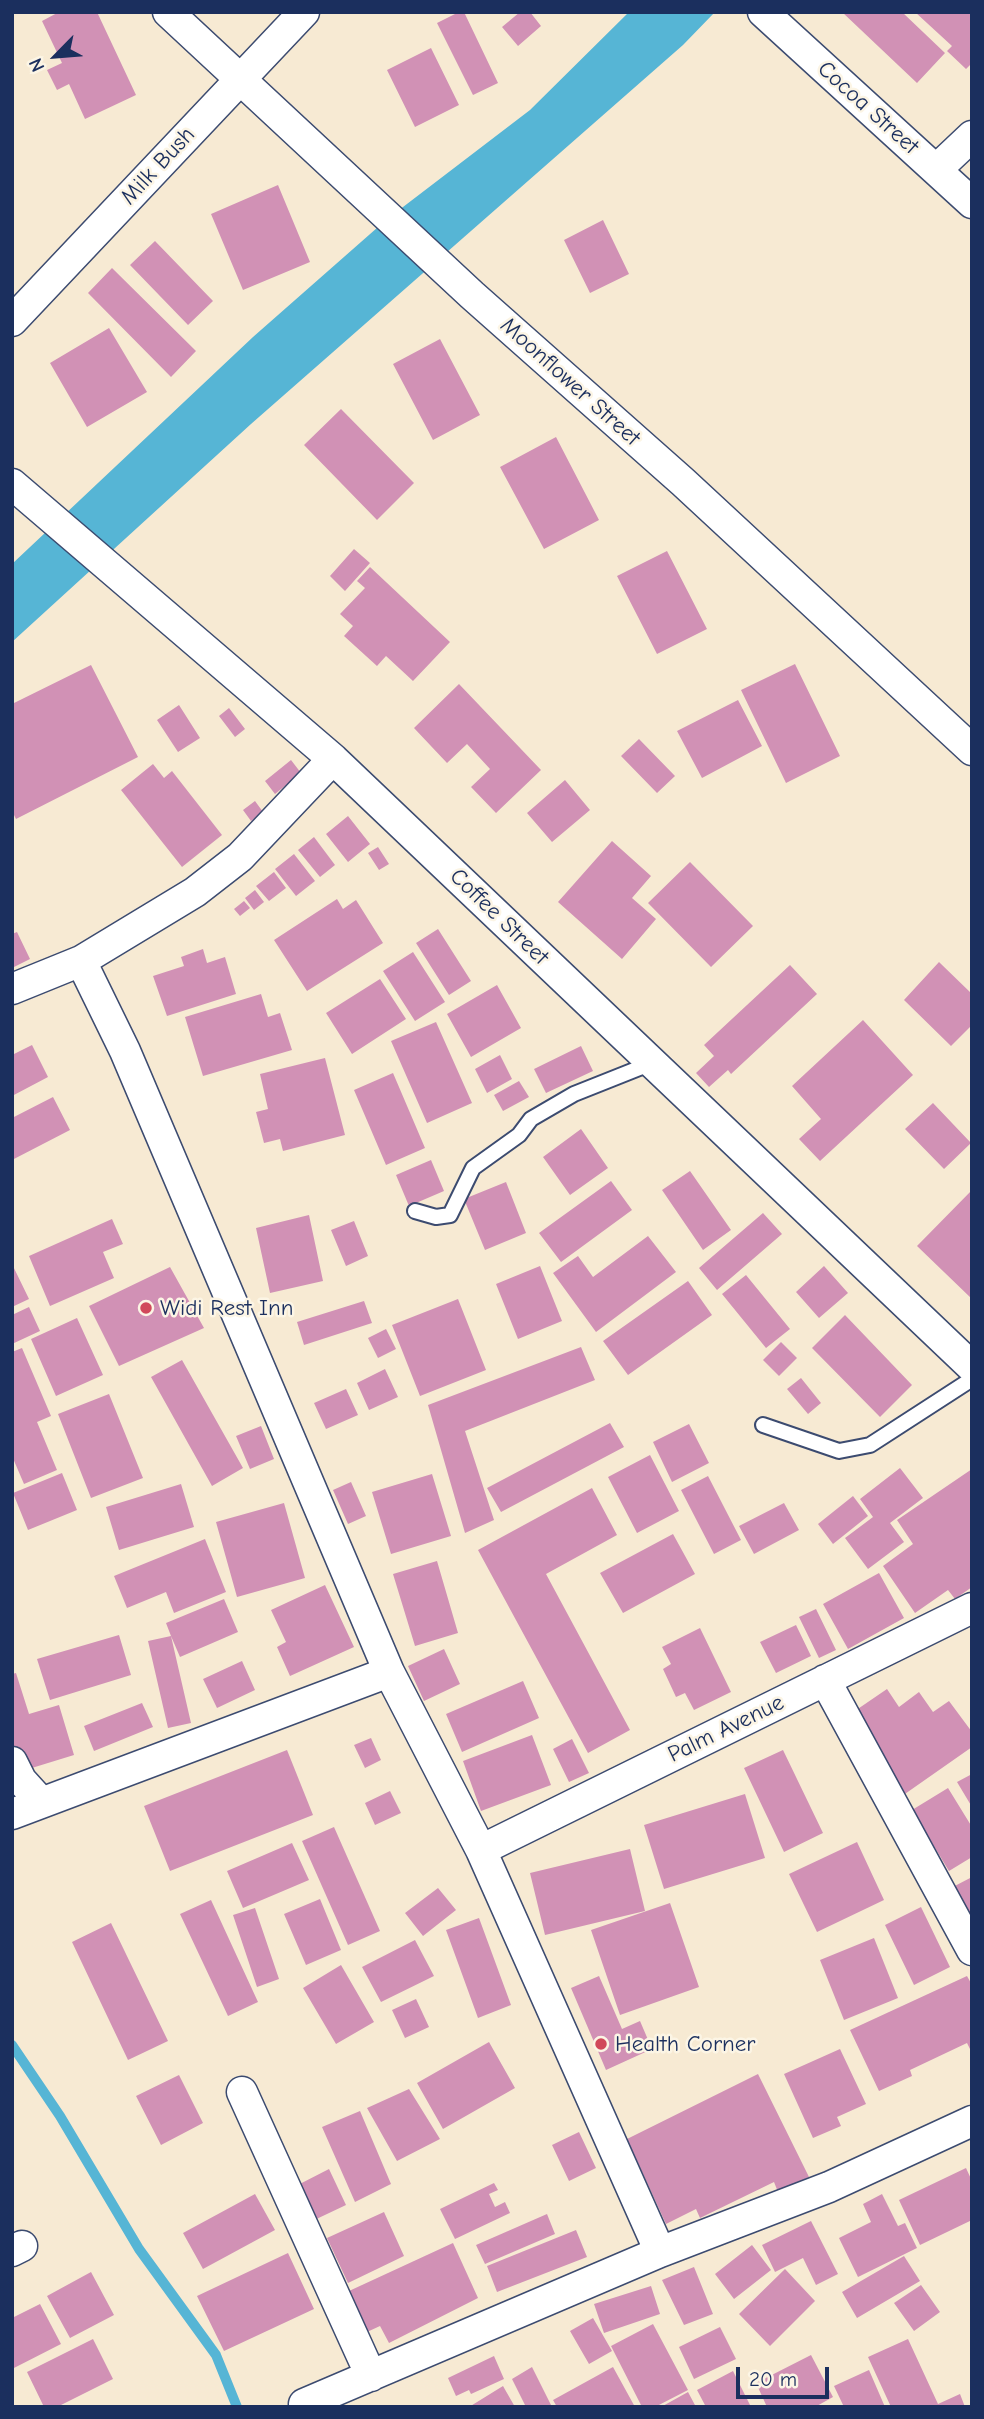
<!DOCTYPE html>
<html>
<head>
<meta charset="utf-8">
<style>
  body { margin:0 }
  #map { position:relative; width:984px; height:2419px; overflow:hidden; background:#f7ead3; font-family:"Comic Neue",sans-serif }
  canvas { display:block }
  .frame { position:absolute; inset:0; border:14px solid #1b2f5e; pointer-events:none }
  .north { position:absolute; left:21px; top:21px; width:70px; height:70px; -webkit-text-stroke:5px #fcf5e5; paint-order:stroke; rotate:245deg; font-size:19px; font-weight:700; line-height:28px; text-align:center; color:#1b2f5e }
  .north::after { content:''; display:block; margin:auto; width:24px; height:32px; background:#1b2f5e; clip-path:polygon(50% 0,100% 100%,50% 72%,0 100%) }
  .scale { position:absolute; left:736px; top:2367px; width:93px; height:32px; box-sizing:border-box; border:4px solid #1b2f5e; border-top:0; padding-left:9px; font-size:21px; line-height:24px; white-space:nowrap; color:#1b2f5e; -webkit-text-stroke:5px #fcf5e5; paint-order:stroke }
</style>
</head>
<body>
<div id="map">
<canvas width="984" height="2419"></canvas>
<div class="frame"></div>
<div class="north">N</div>
<div class="scale">20 m</div>
</div>
<script>
const context = document.querySelector('canvas').getContext('2d');
context.lineJoin = 'round';
function paint(path, color) { context.fillStyle = color; context.fill(path, 'evenodd'); }
function strokePath(path, color, width, dash) { context.strokeStyle = color; context.lineWidth = width; context.lineCap = dash ? 'butt' : 'round'; context.setLineDash(dash || []); context.stroke(path); }
function drawText(font, color, halo, rows, align = 'center') {
  context.font = font + ' "Comic Neue",sans-serif'; context.lineWidth = 5; context.setLineDash([]); context.textBaseline = 'middle'; context.strokeStyle = halo; context.fillStyle = color; for (const [text, x, y, turn = 0] of rows) {
    context.save(); context.translate(x, y); context.rotate((+turn || 0) * Math.PI / 180); context.textAlign = isNaN(turn) ? turn : align; if (halo) context.strokeText(text, 0, 0); context.fillText(text, 0, 0); context.restore();
  }
}
paint(new Path2D(`
  M629,12h86l-32,33 -432,379 -239,218v-78l241,-227 133,-117 144,-110z`), '#56b5d5');
strokePath(new Path2D(`
  M12,2045l48,71 79,133 77,106 21,52`), '#56b5d5', 10);
paint(new Path2D(`
  M59,12h38l39,83 -51,24 -16,-35 -12,6 -10,-20 15,-7 -20,-42z
  M459,12h5l34,71 -25,12 -36,-72z
  M520,12h10l11,14 -23,20 -16,-19z
  M842,12h60l43,41 -28,30z
  M915,12h57v51l-6,6 -19,-18 5,-5z
  M431,48l28,57 -44,22 -28,-57z
  M278,185l32,77 -67,28 -32,-76z
  M603,220l26,54 -39,19 -26,-53z
  M155,241l58,60 -25,24 -58,-60z
  M112,268l84,83 -25,26 -83,-84z
  M109,328l38,64 -60,35 -37,-64z
  M440,339l40,76 -47,25 -40,-76z
  M341,409l73,74 -37,37 -73,-75z
  M556,437l43,83 -55,29 -44,-82z
  M354,549l16,14 -25,28 -15,-15z
  M667,551l40,78 -50,25 -40,-78z
  M370,567l80,75 -37,39 -27,-25 -9,10 -33,-30 9,-10 -13,-12 25,-26 -8,-7z
  M795,664l45,92 -54,27 -45,-93z
  M91,665l47,92 -122,62 -4,-8v-107z
  M459,684l82,86 -45,43 -25,-26 19,-18 -23,-25 -20,19 -33,-35z
  M738,700l24,46 -60,32 -25,-47z
  M179,705l21,33 -22,14 -21,-32z
  M229,708l16,21 -10,8 -16,-21z
  M639,739l36,37 -18,17 -36,-37z
  M291,760l10,13 -26,21 -10,-13z
  M153,764l11,14 8,-7 50,64 -40,32 -61,-77z
  M565,780l25,30 -38,32 -25,-29z
  M255,801l8,11 -12,9 -8,-11z
  M348,816l22,28 -22,18 -22,-28z
  M314,837l21,28 -15,12 -22,-27z
  M612,841l39,35 -19,22 24,21 -34,40 -64,-57z
  M378,847l11,17 -10,6 -11,-17z
  M294,854l21,27 -19,15 -21,-27z
  M690,862l63,64 -42,41 -63,-64z
  M274,872l12,16 -17,13 -13,-15z
  M255,890l9,12 -10,8 -9,-12z
  M337,899l6,10 13,-9 27,43 -76,48 -33,-51z
  M244,901l6,7 -10,8 -6,-7z
  M438,929l33,52 -22,14 -33,-52z
  M17,932l13,27 -18,9v-34z
  M203,949l4,14 18,-6 11,37 -69,22 -14,-40 31,-10 -3,-9z
  M413,952l32,50 -30,19 -32,-50z
  M939,962l33,32v31l-21,21 -47,-46z
  M790,965l27,29 -86,80 -3,-4 -19,17 -13,-14 18,-17 -10,-11z
  M380,979l26,40 -54,35 -26,-41z
  M497,985l24,43 -50,29 -24,-43z
  M261,994l7,23 12,-4 12,37 -89,26 -18,-59z
  M863,1020l50,55 -93,86 -21,-22 22,-20 -29,-33z
  M436,1022l36,81 -45,20 -36,-82z
  M32,1045l16,32 -36,19v-41z
  M581,1046l12,25 -47,22 -12,-24z
  M500,1055l12,24 -25,14 -12,-24z
  M325,1058l20,77 -62,16 -3,-12 -16,4 -8,-31 12,-3 -8,-35z
  M393,1073l32,75 -39,17 -32,-75z
  M519,1081l10,16 -26,14 -9,-16z
  M53,1097l17,33 -58,30v-42z
  M933,1103l38,40 -27,26 -39,-40z
  M581,1129l27,39 -38,27 -27,-38z
  M431,1160l13,31 -35,15 -13,-31z
  M690,1171l41,59 -28,20 -41,-60z
  M611,1181l21,29 -71,52 -22,-29z
  M506,1182l20,51 -41,17 -21,-51z
  M972,1190v109l-55,-53z
  M763,1213l19,21 -65,56 -18,-22z
  M309,1215l14,66 -53,12 -14,-65z
  M112,1219l11,25 -20,8 11,26 -64,28 -21,-50z
  M354,1221l14,35 -22,10 -15,-36z
  M648,1236l28,36 -80,60 -43,-59 25,-17 15,21z
  M12,1264l17,35 -17,8z
  M540,1266l22,55 -44,18 -22,-55z
  M824,1266l24,27 -29,25 -23,-26z
  M170,1267l34,61 -85,38 -30,-60z
  M746,1275l44,54 -24,19 -44,-54z
  M688,1281l24,34 -84,60 -25,-34z
  M458,1299l28,71 -66,26 -28,-71z
  M364,1301l8,22 -68,22 -7,-23z
  M29,1307l11,24 -28,13v-29z
  M845,1315l67,70 -32,32 -68,-69z
  M77,1318l26,57 -47,21 -25,-57z
  M386,1329l10,20 -18,9 -10,-20z
  M781,1342l16,16 -18,18 -16,-16z
  M581,1347l14,33 -130,51 29,89 -29,13 -37,-128z
  M22,1348l29,68 -14,6 20,48 -33,14 -12,-28v-104z
  M182,1360l61,108 -31,18 -61,-109z
  M385,1369l13,28 -29,13 -12,-27z
  M801,1378l20,25 -13,11 -21,-25z
  M346,1389l12,26 -32,14 -12,-26z
  M109,1394l34,84 -52,20 -33,-84z
  M610,1423l14,24 -123,65 -14,-24z
  M689,1424l20,39 -37,19 -19,-40z
  M261,1426l13,33 -24,10 -14,-33z
  M650,1455l29,56 -42,22 -29,-56z
  M900,1468l23,30 -33,25 14,19 -36,27 -23,-31 28,-21 -13,-18z
  M972,1469v118l-17,12 -7,-9 -33,23 -32,-47 30,-22 -16,-24z
  M62,1473l15,37 -49,20 -15,-37z
  M432,1474l19,62 -60,18 -19,-62z
  M708,1476l33,64 -27,14 -33,-64z
  M351,1482l15,34 -18,8 -15,-34z
  M181,1484l13,43 -75,23 -13,-43z
  M592,1488l25,47 -71,39 84,156 -42,23 -110,-203z
  M853,1496l15,20 -35,28 -15,-20z
  M284,1503l21,75 -68,19 -21,-75z
  M784,1503l15,27 -45,24 -15,-28z
  M673,1534l22,40 -72,39 -23,-40z
  M205,1539l21,53 -52,21 -8,-21 -39,16 -13,-32z
  M437,1561l21,72 -43,13 -22,-72z
  M879,1573l25,45 -56,31 -25,-45z
  M325,1585l29,62 -64,29 -13,-29 9,-5 -15,-32z
  M224,1599l14,33 -58,25 -9,-21 20,87 -23,5 -20,-87 23,-5 -5,-13z
  M816,1609l20,41 -17,8 -20,-41z
  M796,1625l15,31 -35,17 -16,-31z
  M700,1628l31,64 -37,18 -9,-17 -9,4 -13,-28 8,-5 -9,-17z
  M119,1635l12,40 -81,25 -13,-41z
  M444,1649l16,35 -36,17 -16,-35z
  M242,1661l13,29 -38,18 -14,-29z
  M16,1673l13,41 30,-9 15,50 -52,16 -10,-32v-65z
  M523,1681l16,37 -77,34 -16,-38z
  M887,1689l12,18 20,-15 14,20 16,-11 23,31v15l-70,49 -56,-79z
  M142,1703l11,24 -59,24 -10,-25z
  M532,1735l19,50 -70,26 -18,-50z
  M371,1738l10,22 -16,8 -11,-23z
  M572,1739l17,34 -20,9 -16,-33z
  M287,1750l26,65 -143,56 -26,-65z
  M783,1750l40,83 -39,19 -40,-84z
  M972,1774v33l-15,-25z
  M948,1788l24,39v30l-23,14 -37,-61z
  M390,1791l11,22 -26,12 -10,-22z
  M745,1794l20,64 -101,31 -20,-64z
  M334,1827l46,104 -32,14 -46,-104z
  M857,1842l27,58 -67,32 -28,-58z
  M292,1843l17,37 -66,28 -16,-37z
  M630,1849l15,62 -100,24 -15,-62z
  M972,1877v54l-23,-42z
  M438,1888l18,22 -33,26 -18,-23z
  M320,1899l21,51 -35,15 -22,-51z
  M211,1900l47,102 -30,14 -48,-102z
  M670,1903l29,84 -79,28 -29,-85z
  M921,1907l29,60 -36,18 -29,-60z
  M255,1908l24,71 -22,8 -24,-72z
  M479,1918l32,87 -33,13 -32,-88z
  M111,1923l57,118 -40,19 -56,-118z
  M874,1938l24,60 -54,22 -24,-60z
  M415,1940l19,36 -53,26 -19,-35z
  M341,1965l33,57 -38,22 -33,-56z
  M599,1976l23,53 18,-8 12,28 -46,21 -35,-82z
  M967,1976l5,9v68l-5,-10 -57,27 2,6 -33,15 -29,-61z
  M416,1999l13,28 -24,11 -13,-28z
  M489,2042l26,46 -72,41 -26,-46z
  M840,2049l26,55 -29,13 4,9 -28,12 -29,-64z
  M758,2074l51,103 -31,15 -4,-10 -74,36 -4,-9 -30,15 -39,-85z
  M179,2075l24,48 -42,22 -25,-49z
  M409,2089l31,50 -43,22 -30,-53z
  M360,2111l31,73 -36,18 -33,-75z
  M579,2132l17,36 -27,13 -17,-36z
  M966,2168l6,13v39l-52,25 -21,-45z
  M329,2169l17,36 -38,18 -18,-34z
  M494,2183l4,7 -9,4 6,13 10,-5 5,11 -55,26 -15,-30z
  M255,2194l20,36 -72,39 -20,-36z
  M882,2194l16,32 7,-3 12,25 -59,29 -19,-39 32,-16 -8,-18z
  M384,2212l20,44 -56,27 -21,-45z
  M547,2214l8,20 -70,30 -9,-19z
  M811,2221l27,53 -22,11 -13,-27 -28,14 -13,-27z
  M576,2230l11,27 -90,35 -10,-26z
  M453,2243l25,55 -89,45 -9,-17 -13,6 -18,-41z
  M752,2245l19,25 -37,29 -19,-25z
  M288,2253l26,56 -90,42 -27,-55z
  M904,2256l16,25 -63,37 -15,-26z
  M694,2267l19,47 -29,11 -22,-45z
  M785,2269l30,32 -45,45 -31,-32z
  M91,2272l23,43 -44,23 -23,-42z
  M921,2285l19,27 -26,19 -20,-28z
  M651,2286l9,28 -56,19 -10,-29z
  M40,2304l21,40 -49,25v-51z
  M593,2318l19,33 -23,13 -19,-33z
  M653,2324l35,66 -33,17h-13l-31,-61z
  M720,2327l16,32 -42,20 -15,-32z
  M93,2339l20,40 -56,28h-13l-17,-35z
  M908,2339l30,65 22,-10 5,13h-74l-23,-50z
  M811,2355l22,42 -18,10h-48l-11,-24z
  M494,2356l10,23 -33,15 -2,-4 -13,6 -8,-18z
  M532,2367l20,40h-26l-14,-28z
  M613,2367l22,40h-78l-4,-7z
  M869,2370l16,37h-41l-10,-21z
  M733,2371l18,36h-45l-9,-17z
  M503,2386l12,21h-46z
  M688,2392l8,15h-35z`), '#d191b5');
const service = new Path2D(`
  M415,1211l21,6 14,-2 23,-47 46,-33 12,-16 43,-25 78,-31
  M763,1425l76,26 31,-6 102,-66`);
const minor = new Path2D(`
  M168,12l304,283 211,187 289,268
  M763,12l209,191
  M936,170l36,-34
  M12,321l292,-309
  M12,484l321,275 639,608
  M81,961l114,-69 45,-35 93,-98
  M12,989l69,-28 44,90 264,621 -377,142
  M389,1672l92,178 179,402
  M825,1680l147,270
  M12,1762l9,18 20,22
  M481,1850l491,-242
  M242,2092l129,284
  M12,2251l10,-5
  M304,2404l356,-152 169,-65 143,-66`);
strokePath(service, '#3c4b70', 18);
strokePath(minor, '#3c4b70', 33);
strokePath(service, '#fff', 14);
strokePath(minor, '#fff', 30);
for (const [x, y, r, color] of [
  [146,1308,7,"#d1495b"],
  [601,2044,7,"#d1495b"]
]) { const dot = new Path2D(); dot.arc(x, y, r, 0, 2 * Math.PI); context.fillStyle = color; context.fill(dot); strokePath(dot, '#fcf5e5', 2.5); }
drawText('23px', '#1b2f5e', '#fcf5e5', [
  ["Cocoa Street",868,108,42],
  ["Milk Bush",158,166,-47],
  ["Moonflower Street",570,382,42],
  ["Coffee Street",499,917,44],
  ["Palm Avenue",726,1729,-26]
]);
drawText('23px', '#1b2f5e', '#fcf5e5', [
  ["Widi Rest Inn",160,1308],
  ["Health Corner",615,2044]
], 'left');
</script>
</body>
</html>
